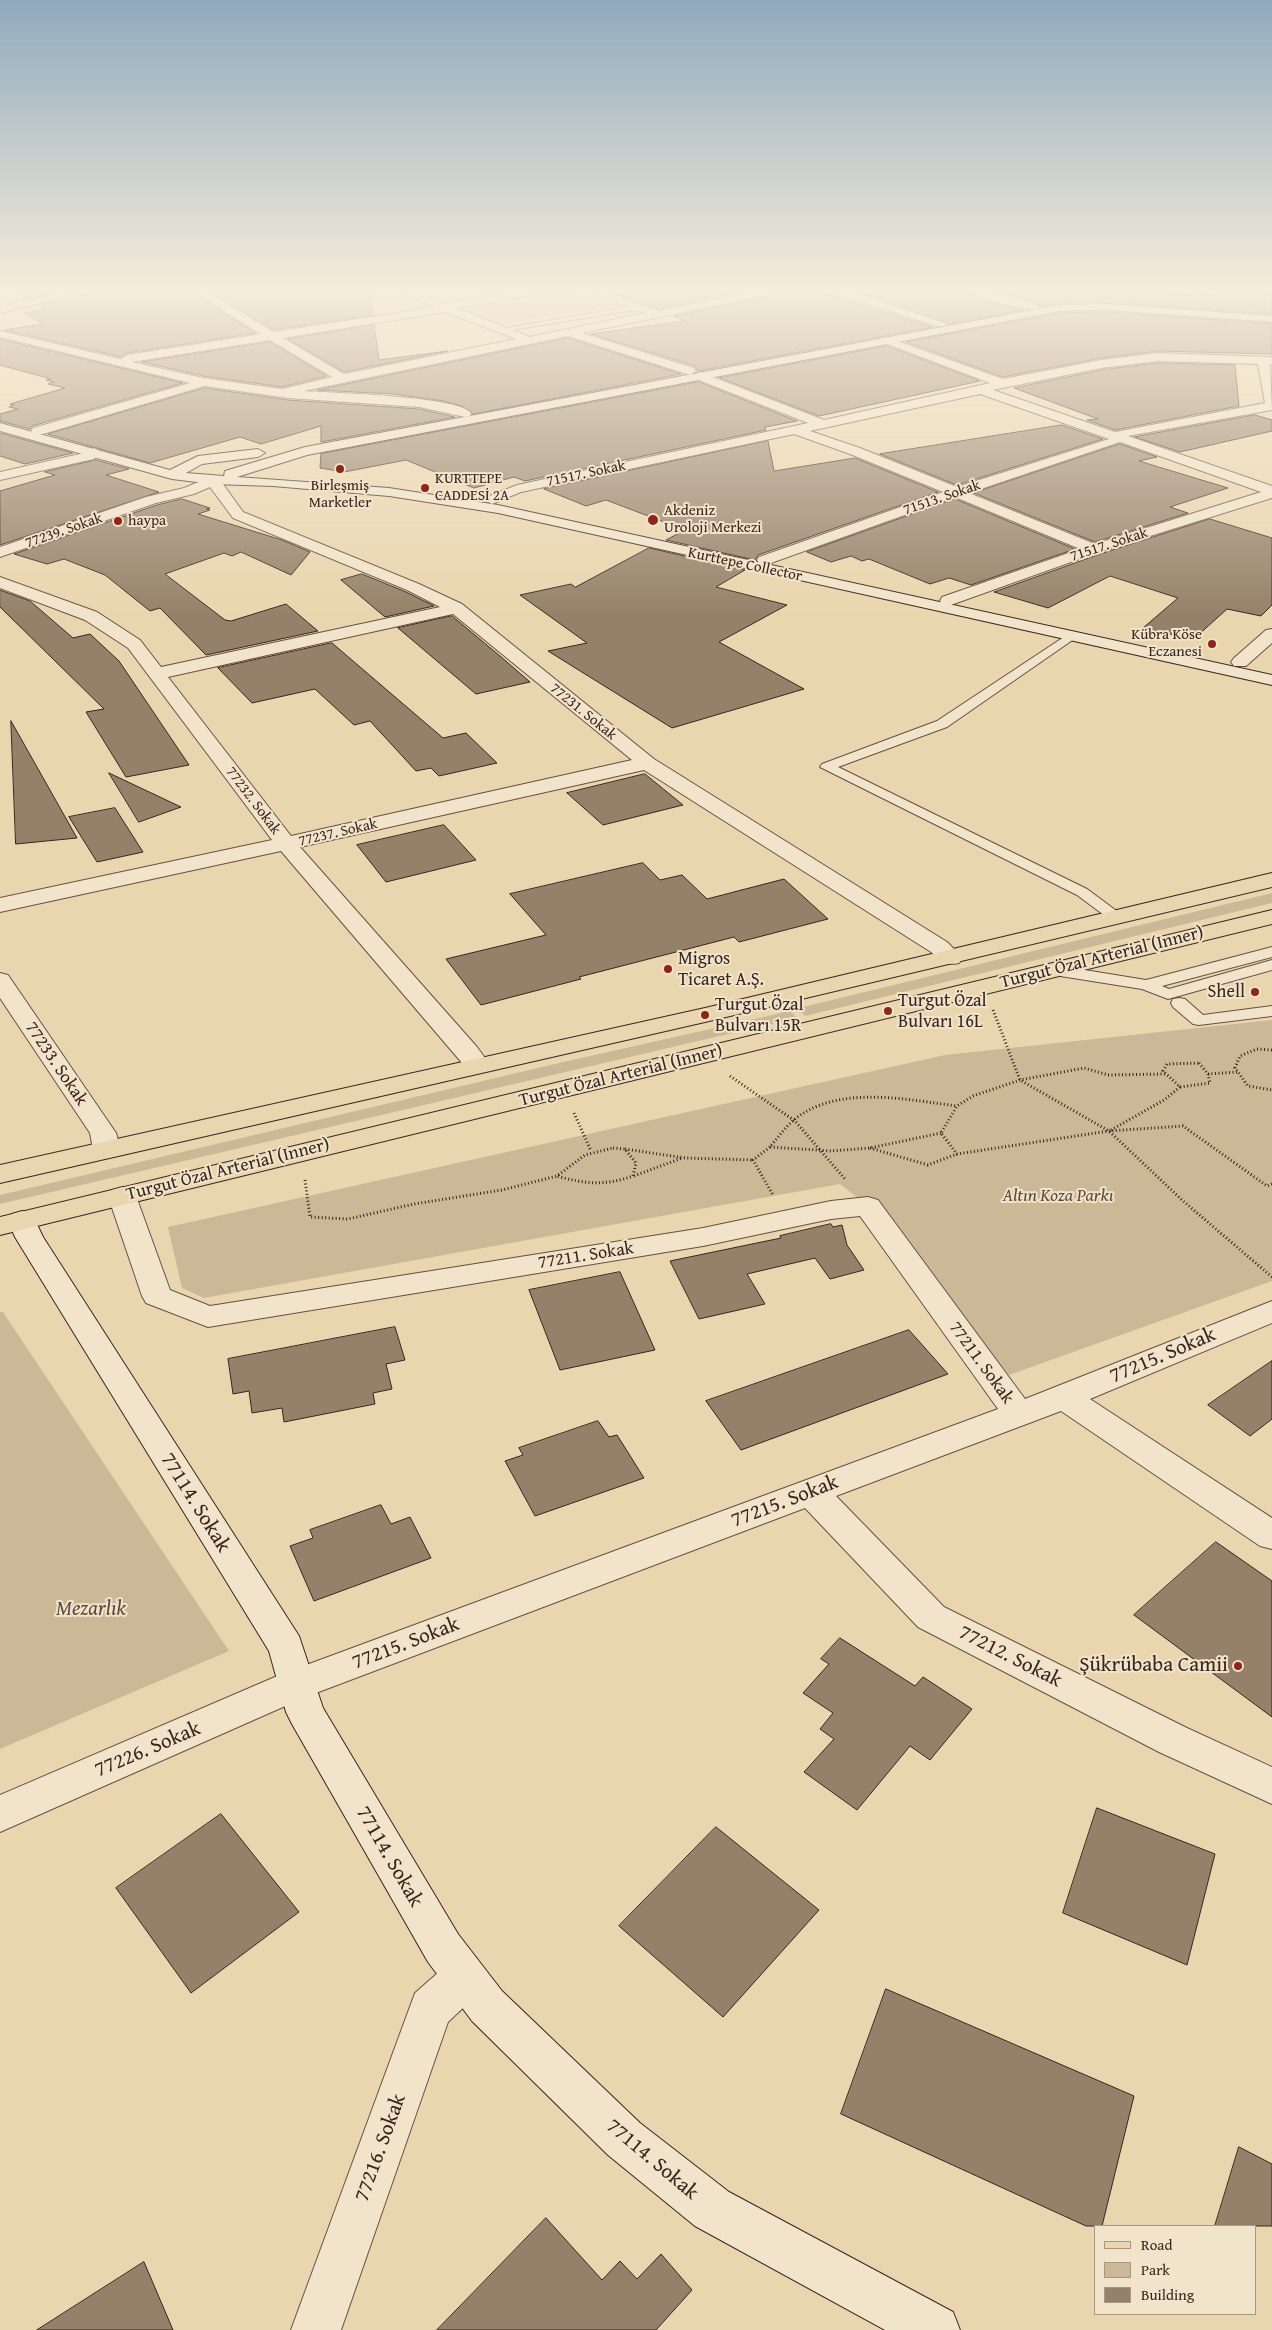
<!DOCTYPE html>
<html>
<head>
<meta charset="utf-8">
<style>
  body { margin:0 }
  #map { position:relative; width:1272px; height:2330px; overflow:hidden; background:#ead6ae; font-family:"Gentium Book Plus",serif }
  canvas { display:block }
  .legend { position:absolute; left:1094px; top:2225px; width:162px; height:90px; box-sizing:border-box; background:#f1e4ca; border:1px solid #a79885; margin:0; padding:6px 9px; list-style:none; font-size:15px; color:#38251e }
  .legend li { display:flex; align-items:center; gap:10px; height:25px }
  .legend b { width:25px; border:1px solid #a79885 }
</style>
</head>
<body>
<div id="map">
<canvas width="1272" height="2330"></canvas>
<ul class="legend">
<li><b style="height:6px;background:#ead6ae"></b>Road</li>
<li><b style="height:14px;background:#ccb896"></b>Park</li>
<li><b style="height:14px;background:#958169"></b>Building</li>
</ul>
</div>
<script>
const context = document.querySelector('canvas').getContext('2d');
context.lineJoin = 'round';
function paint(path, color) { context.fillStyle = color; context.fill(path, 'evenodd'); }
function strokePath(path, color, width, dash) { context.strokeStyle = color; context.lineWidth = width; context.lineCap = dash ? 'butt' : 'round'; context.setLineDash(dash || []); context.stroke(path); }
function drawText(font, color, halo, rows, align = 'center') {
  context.font = font + ' "Gentium Book Plus",serif'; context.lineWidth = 4; context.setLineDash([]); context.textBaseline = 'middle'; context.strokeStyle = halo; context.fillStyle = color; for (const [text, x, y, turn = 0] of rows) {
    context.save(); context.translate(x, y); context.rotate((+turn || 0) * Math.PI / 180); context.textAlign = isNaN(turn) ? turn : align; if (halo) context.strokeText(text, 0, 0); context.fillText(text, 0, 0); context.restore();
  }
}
paint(new Path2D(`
  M551,291h26l38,14 -120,20 -40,-17 2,-2z
  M1272,893v10l-467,113 -6,-8z
  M790,1011l7,7 -797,186v-9l559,-132z
  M1272,1020v261l-263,94 -141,-169 -28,-22 -636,114 -22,-10 -14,-61 777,-172z
  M0,1312h3l226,339 -229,98z`), '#ccb896');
const building = new Path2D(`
  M15,291h43l-31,8z
  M89,291h101l66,42 -129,20 -6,4 -117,-27 39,-6 -19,-11 21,-3 -7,-5z
  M209,291h160l4,24 -99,15z
  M614,291h132l-87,18 -45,-15z
  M780,291h38l115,36 -235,44 -3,-5 -104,-32 93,-13 -11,-5 100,-20z
  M853,291h116l14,10 41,9 -75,14z
  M993,291h165l54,4 2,-4h58v23l-164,-12 -48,1 -20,4 -1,-4 -8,-2z
  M1108,312l164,12v30l-114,-3 -57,7 -98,19 -97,-35 154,-29z
  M374,325l5,35 69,-9 -104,21 -56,-33z
  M568,338l113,36 -208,40 -11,-8 -18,-5 -51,-7 -75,-4z
  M0,339l183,44 -151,43 -2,3 -30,-8v-7l18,-5 -9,-2 5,-2 -4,-1 55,-16 -17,-4 6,-2 -8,-2 5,-1 -51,-14z
  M270,342l57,34 -45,11 -79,-11 -61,-14z
  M887,346l93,35 -161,35 -99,-38z
  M1158,363l77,2 4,41 -124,24 -28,-10 11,-1 -84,-31 87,-18z
  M699,382l98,39 -32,6 1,3 -241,51 -11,-4 -40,11 -68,-28 -62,12 -24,-4 1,-14z
  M205,388l83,12 131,9 36,8 -134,25v-16l-60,18 -21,-7 -90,26 -102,-29z
  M1255,415l17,5v11l-92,21 -45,-15z
  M1062,425l41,14 -146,46 -77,-31z
  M0,433l73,20 -48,11 -25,-8z
  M768,441l6,30 81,-13 83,34 -180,63 -3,5 -89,-20 19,-10 -79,-30 -20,6 -42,-17z
  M1120,444l37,13 -18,4 89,27 -58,19 18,6 -93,29 -121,-49z
  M96,460l33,9 -23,6 53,17 -159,53v-54l55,-16 -10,-3z
  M182,499l28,9 -4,1 4,1 -12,4 84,26 28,12 -19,23 -50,-23 -9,4 -8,-3 -59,21 60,46 6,1 55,-17 32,27 -112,24 -46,-47 -10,3 -45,-36 -41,-16 -17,5 -33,-10 143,-49z
  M955,499l120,50 -104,36 -22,-7 -19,6 -61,-25 -7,2 -11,-5 -20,6 -24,-10z
  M1210,519l62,19v67l-11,11 -34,-7 -31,28 -8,1 -45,-10 35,-30 -68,-22 -62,32 -54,-16 106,-38z
  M649,548l96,22 -29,17 71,18 -68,37 85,47 -132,39 -124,-77 39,-8 -67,-48 51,-11 4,3z
  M362,574l44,18 28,14 -49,11 -44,-37z
  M0,590l30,11 43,37 17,-4 29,27 70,104 -63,12 -40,-65 18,-3 -104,-102z
  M452,616l48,40 30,26 -54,12 -78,-66z
  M332,643l111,95 23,-5 31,30 -58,13 -8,-8 -15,3 -46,-50 -16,4 -39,-36 -63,14 -34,-35z
  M11,721l66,117 -61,6z
  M109,773l72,34 -42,15z
  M645,774l38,31 -80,20 -36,-32z
  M115,808l28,44 -46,10 -28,-45z
  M444,825l32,35 -90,22 -29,-37z
  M643,863l17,17 22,-5 25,24 77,-20 44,40 -89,23 -5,-5 -155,40 2,2 -100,26 -35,-46 100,-24 -36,-41z
  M831,1224l2,3 9,-2 5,20 17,25 -34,9 -15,-21 -68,16 18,30 -66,15 -29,-58 111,-23 -1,-2z
  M620,1272l35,78 -95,20 -31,-80z
  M395,1327l10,33 -19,4 6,25 -19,4 2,11 -91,18 -2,-14 -30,5 -3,-22 -16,3 -5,-35z
  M909,1330l39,44 -207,76 -35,-49z
  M1272,1361v58l-22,17 -42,-31z
  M598,1421l11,16 8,-2 27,43 -109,38 -30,-55 18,-6 -4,-7z
  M381,1505l10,19 19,-7 21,41 -117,43 -24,-55 23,-8 -3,-8z
  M1216,1542l56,39v136l-138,-102z
  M840,1638l75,48 8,-9 49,32 -42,51 -20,-14 -53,64 -53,-38 30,-33 -14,-10 13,-16 -30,-20 26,-29 -8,-5z
  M1097,1808l118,46 -28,111 -124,-52z
  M221,1814l78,98 -108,81 -75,-105z
  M716,1827l103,83 -96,107 -104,-91z
  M886,1989l248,107 -32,130h-16l-245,-112z
  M1239,2147l33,17v62h-57z
  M546,2218l56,62 18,-19 17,18 24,-25 31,36 -36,40h-219z
  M144,2262l29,68h-136z`);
paint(building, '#958169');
strokePath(building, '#38251e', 1);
const lane = new Path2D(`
  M637,305h3v4l-140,23 -4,-2z
  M1070,633l6,4 -2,2 -127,88 -109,40 249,122 35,26 3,3 -3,3h-10l-35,-26 -257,-128 2,-3 115,-43z
  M1272,947v10l-110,29 7,3 103,-29v10l-104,29 -26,-10 -88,-14 -8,-5 8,-5 92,15z
  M1179,998l6,1 18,16 69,-9v10l-73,9 -6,-1 -20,-17 -2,-4 2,-4z`);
const street = new Path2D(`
  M67,291h20l-87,22v-6z
  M192,291h13l69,41 161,-25 -36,-16h15l31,12 69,-12h25l-5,3 -78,14 74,29 115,-24 -62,-22h16l60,20 97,-20h22l-5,3 -191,39 112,35 2,3 -6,4 -122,-39 -264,55c27,2 154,5 167,22l-1,3 -5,1 -46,-10 -131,-9 -83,-12 -162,48h-10l-2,-3 2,-3 157,-45 -190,-46v-6l121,28 6,-4 134,-21zM445,312l71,27 -172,35 -61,-36zM270,340l62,37 -50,12 -79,-11 -71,-16z
  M820,291h23l22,5 82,28 -2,2h-8l-78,-25z
  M886,337l117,42 98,-19 57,-7 114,4v8l-2,-1 2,46 -144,26 144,50v12l-173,54 -151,54 -6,-1 -2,-4 2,-4 138,-48 -125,-52 -184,66h-12l-2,-3 2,-3 184,-65 -93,-38 -56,-20 -273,58 -29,12 -7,-4 2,-3 30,-12 291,-62 -112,-44 -2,-3 6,-4 124,48 166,-37 -108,-41v-4zM1158,361l100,3 7,39 -150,29 -122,-42 108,-22zM980,394l129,45 -152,48 -97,-39 -50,-17zM1120,442l141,50 -166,52 -126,-51z
  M94,448l7,4 -7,7 -94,21v-8l84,-19z
  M213,476l5,1 25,35 176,72 43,20 192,155 293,183 16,16 -4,5c-13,3 -19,-2 -28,-11l-287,-182 -344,77 177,200 13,18 -4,5 -9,3 -9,-3 -187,-219 -281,61v-14l272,-58 -144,-192 -43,-28 -85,-32v-11l97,35 43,28 21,27 279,-60 -33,-17 -174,-72 -23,-31 -16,7 -38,9 -156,54v-10l146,-50 38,-9zM453,614l179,146 -341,76 -123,-159z
  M1272,629v14l-26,23h-12l-3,-4 3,-4 32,-28z
  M0,973l8,2 108,158 5,17 -4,6 -10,2 -10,-2 -4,-6 -3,-17 -90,-135z
  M122,1187l10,3 4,6 34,94 40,16 493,-78 128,-27 37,-4 10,3 147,199 247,-98v22l-182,76 182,119v31l-12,-3 -199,-135 -225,85 108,111 243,121 85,39v37l-113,-52 -241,-125 -113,-119 -497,188 -308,136v-37l282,-121 716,-265 -138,-193 -29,3 -128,27 -495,81 -62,-24 -4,-7 -34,-100 4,-6z
  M464,1957l15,6 7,15 -7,15 -31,29 -107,308h-50l124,-337 34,-30z`);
const secondary = new Path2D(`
  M971,291c19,0 49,7 67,14v4l22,-4 48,-1 164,12v6l-164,-12 -48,1 -753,144 -70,22 152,11 109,17 774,170v10l-774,-172 -109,-17 -116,-10 -60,-2 -41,-5 -172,-48v-8l170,47 28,-14 60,-7 7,4 -7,4 -56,7 -16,9 38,3 1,-5 80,-24 728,-137c-18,-5 -49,-6 -62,-19z
  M22,1211l10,3 11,23 256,399 24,72 135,226 44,57 138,132 89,69 224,120 7,18h-75l-190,-104 -87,-71 -136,-134 -44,-59 -136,-238 -6,-12 -17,-61 -254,-414 -7,-17 4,-6z`);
const primary = new Path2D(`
  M1272,873v14l-567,135 -705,161v-18l705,-157z
  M1272,910v14l-1272,311v-18z`);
strokePath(lane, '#645142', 2);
strokePath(street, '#645142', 2);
strokePath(secondary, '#38251e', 2);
strokePath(primary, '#38251e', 2);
strokePath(new Path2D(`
  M993,1010l27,70 89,51 73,69 90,77
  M1272,1050l-15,-1 -17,7 -5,12 13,18 24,4
  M1199,1063l9,11 2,9 -30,4 -17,-16 4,-7z
  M1165,1074l-57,1 -24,-7 -64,12 -47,16 -16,10 -16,27 16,21 152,-23 74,-5 84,60 5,-2
  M1208,1074l29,-2
  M730,1076l65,45 50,58
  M574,1113l17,38
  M1111,1130l53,-30 16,-13
  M941,1133l-71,15 -39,3 -61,-4c10,-12 19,-25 32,-33 44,-28 107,-14 155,-8
  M770,1147l-17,13 20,35
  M613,1148l12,1 11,14 -3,13c-28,10 -48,8 -76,0l28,-21z
  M870,1148l58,17 29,-11
  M625,1149l60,9 68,2
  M634,1176l48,-18
  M305,1180l5,37 38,2 66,-15 88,-14 55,-14`), '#38251e', 3, [1, 2.5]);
paint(lane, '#f1e4ca');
paint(street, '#f1e4ca');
paint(secondary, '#f1e4ca');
paint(primary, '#ead6ae');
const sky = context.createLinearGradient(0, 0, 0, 617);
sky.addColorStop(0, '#90aabd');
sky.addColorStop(0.47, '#f6eddb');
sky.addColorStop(1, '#f6eddb00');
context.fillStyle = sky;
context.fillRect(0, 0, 1272, 617);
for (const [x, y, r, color] of [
  [340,469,5,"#8f2418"],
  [425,488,5,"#8f2418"],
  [653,520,6,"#8f2418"],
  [118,521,5,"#8f2418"],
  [1212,644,5,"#8f2418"],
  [668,969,5,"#8f2418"],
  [1255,992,5,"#8f2418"],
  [888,1011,5,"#8f2418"],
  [705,1015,5,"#8f2418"],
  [1238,1666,5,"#8f2418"]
]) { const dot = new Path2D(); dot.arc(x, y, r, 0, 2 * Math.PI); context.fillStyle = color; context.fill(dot); strokePath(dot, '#f1e4ca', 2); }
drawText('15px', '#38251e', '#f1e4ca', [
  ["71517. Sokak",586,474,-12],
  ["71513. Sokak",942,498,-19],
  ["77239. Sokak",64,531,-19],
  ["71517. Sokak",1109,545,-18],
  ["Kurttepe Collector",745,565,12],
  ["77231. Sokak",583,712,39],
  ["77232. Sokak",253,801,53],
  ["77237. Sokak",338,833,-13]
]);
drawText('15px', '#38251e', '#f1e4ca', [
  ["KURTTEPE",435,479],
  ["CADDESİ 2A",435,496],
  ["Birleşmiş",340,486,"center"],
  ["Marketler",340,503,"center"],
  ["Akdeniz",664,511],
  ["Uroloji Merkezi",664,528],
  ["haypa",128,521],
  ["Kübra Köse",1202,635,"right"],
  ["Eczanesi",1202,652,"right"]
], 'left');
drawText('18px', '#38251e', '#f1e4ca', [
  ["Turgut Özal Arterial (Inner)",1102,958,-14],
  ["77233. Sokak",56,1064,56],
  ["Turgut Özal Arterial (Inner)",621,1076,-14],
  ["Turgut Özal Arterial (Inner)",228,1170,-14],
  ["77211. Sokak",586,1256,-9],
  ["77211. Sokak",981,1363,54]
]);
drawText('18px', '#38251e', '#f1e4ca', [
  ["Migros",678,959],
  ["Ticaret A.Ş.",678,980],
  ["Shell",1245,992,"right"],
  ["Turgut Özal",898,1001],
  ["Bulvarı 16L",898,1022],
  ["Turgut Özal",715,1005],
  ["Bulvarı 15R",715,1026]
], 'left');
drawText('italic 18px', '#5d4a3c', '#f1e4ca', [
  ["Altın Koza Parkı",1058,1196]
]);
drawText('21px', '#38251e', '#f1e4ca', [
  ["77215. Sokak",1163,1356,-23],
  ["77215. Sokak",785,1502,-21],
  ["77114. Sokak",195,1503,58],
  ["77215. Sokak",406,1644,-21],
  ["77212. Sokak",1010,1657,27],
  ["77226. Sokak",148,1750,-23],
  ["77114. Sokak",389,1857,60],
  ["77216. Sokak",381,2148,-70],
  ["77114. Sokak",652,2160,40]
]);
drawText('italic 21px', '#5d4a3c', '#f1e4ca', [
  ["Mezarlık",91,1610]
]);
drawText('21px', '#38251e', '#f1e4ca', [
  ["Şükrübaba Camii",1228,1666]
], 'right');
</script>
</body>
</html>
